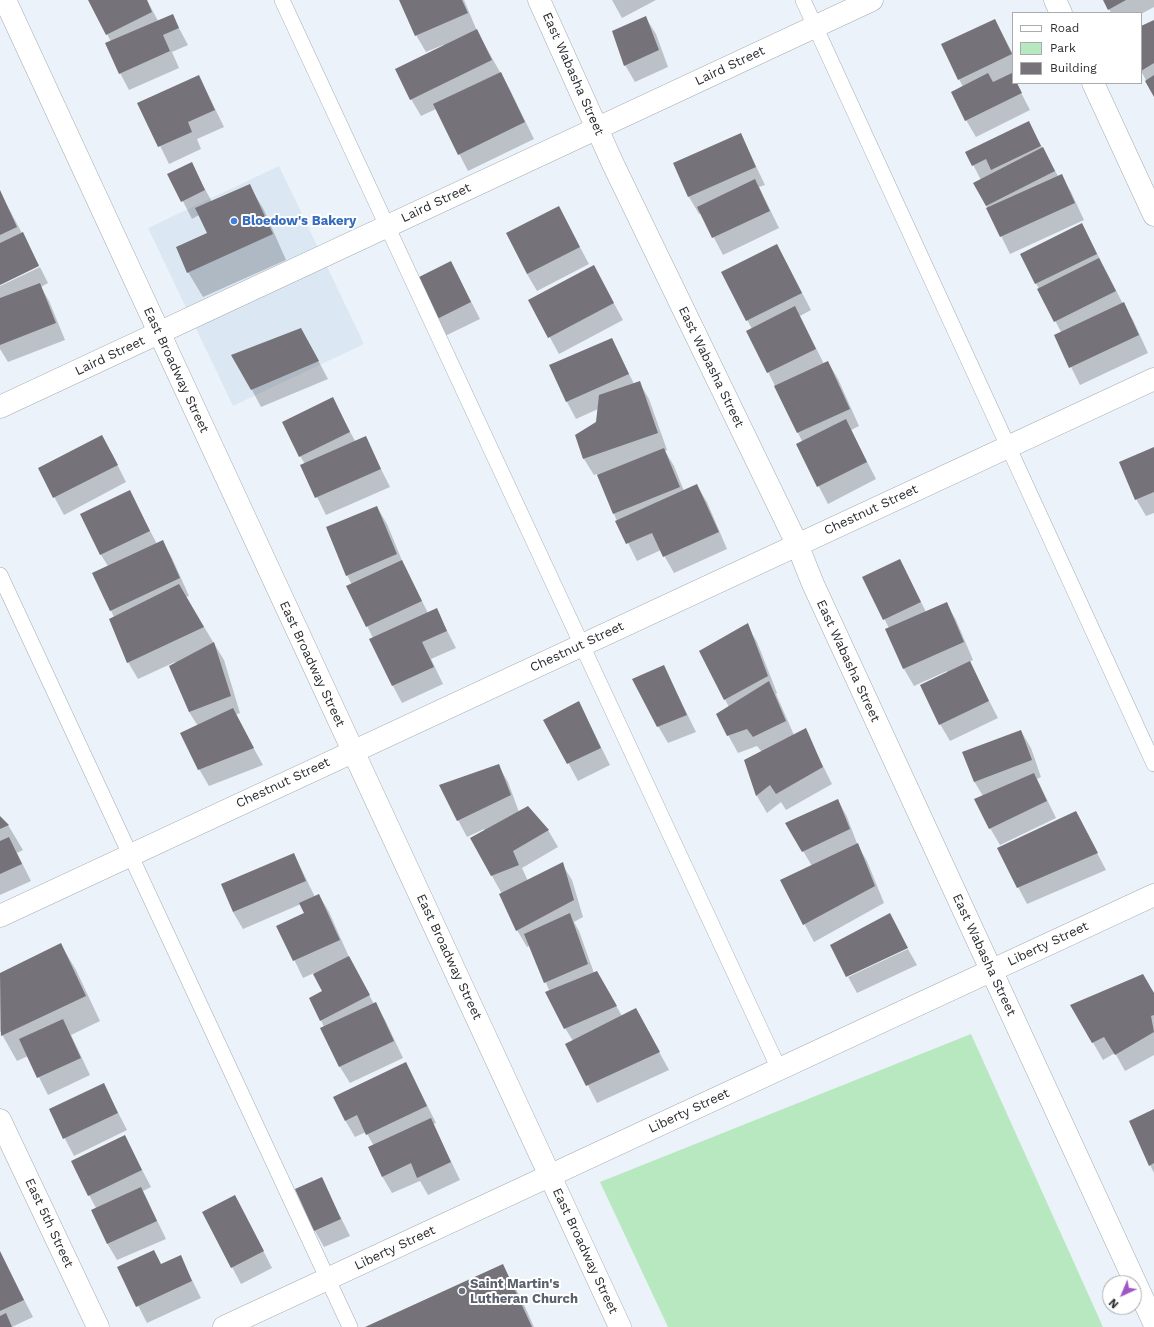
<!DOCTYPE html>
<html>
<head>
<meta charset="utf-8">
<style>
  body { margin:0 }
  #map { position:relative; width:1154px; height:1327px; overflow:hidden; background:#ebf2f9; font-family:"Work Sans",sans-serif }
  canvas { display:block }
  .legend { position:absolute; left:1012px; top:12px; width:130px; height:72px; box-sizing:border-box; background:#fff; border:1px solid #aaabac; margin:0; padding:5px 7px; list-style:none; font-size:12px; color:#2a2c2f }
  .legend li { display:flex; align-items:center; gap:8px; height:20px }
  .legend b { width:20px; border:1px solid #aaabac }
  .north { position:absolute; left:1102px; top:1275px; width:40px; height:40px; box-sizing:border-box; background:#fff; border:1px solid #aaabac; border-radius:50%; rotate:224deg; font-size:11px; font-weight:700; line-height:16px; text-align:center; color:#2a2c2f }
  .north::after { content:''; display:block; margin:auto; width:14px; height:18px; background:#a156c8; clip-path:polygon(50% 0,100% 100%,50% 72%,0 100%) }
</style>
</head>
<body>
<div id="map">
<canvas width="1154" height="1327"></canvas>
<ul class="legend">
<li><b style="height:5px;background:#fff"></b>Road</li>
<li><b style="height:11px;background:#b7e8bf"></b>Park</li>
<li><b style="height:11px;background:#757279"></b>Building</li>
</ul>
<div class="north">N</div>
</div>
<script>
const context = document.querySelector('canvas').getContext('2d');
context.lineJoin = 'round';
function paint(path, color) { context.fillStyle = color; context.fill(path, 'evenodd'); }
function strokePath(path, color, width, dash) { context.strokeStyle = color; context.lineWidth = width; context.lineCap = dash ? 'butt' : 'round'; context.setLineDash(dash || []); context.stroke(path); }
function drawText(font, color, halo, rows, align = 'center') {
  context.font = font + ' "Work Sans",sans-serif'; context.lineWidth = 4; context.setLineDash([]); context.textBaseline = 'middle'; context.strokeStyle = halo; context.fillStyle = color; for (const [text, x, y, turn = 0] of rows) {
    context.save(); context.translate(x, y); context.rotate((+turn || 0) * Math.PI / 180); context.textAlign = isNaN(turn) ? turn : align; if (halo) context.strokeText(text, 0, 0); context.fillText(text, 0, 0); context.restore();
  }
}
paint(new Path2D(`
  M279,166l85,178 -131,62 -85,-178z`), '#dbe8f4');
paint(new Path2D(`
  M971,1034l132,293h-435l-68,-145z`), '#b7e8bf');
paint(new Path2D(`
  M90,0h57l11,21 14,-6 16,30 -16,7 7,16 -50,22 -9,-17 -9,-31z
  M401,0h63l13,31 33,59 24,49 -66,32 -32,-62 -15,7 -10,-17 33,-53 -1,-1 -17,7 -10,-17z
  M612,0h44l-34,18z
  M1105,0h49v7l-13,7 -30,-1z
  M646,18l10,16 12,33 -33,15 -10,-17z
  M995,20l18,34v29h3l14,27 -54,27 -10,-17 -3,-33 -4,-8z
  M1154,21v74l-13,-24v-44z
  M199,76l25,51 -27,12 4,10 -32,15 -30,-61z
  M1028,122l30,54 3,-1 10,17 13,28 -74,34 -35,-71 6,-3 -14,-27z
  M741,135l24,50 -6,2 20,41 -56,27 -22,-42 -2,1 -10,-17 -15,-33z
  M191,163l21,39 37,-17 15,25 22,50 -83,37 -15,-25 20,-38 -9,-19 -7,4 -23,-45z
  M0,192l39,73 -39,19z
  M1082,224l41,80 10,16 15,33 -68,32 -25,-50 6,-3 -40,-78z
  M568,225l21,39 -52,27 -10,-17z
  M451,262l29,57 -35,17 -10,-17z
  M786,262l25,48 -11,6 24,48 4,-2 10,17 21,47 -8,4 25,49 -48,25 -31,-59 5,-4 -54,-110 4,-2 -30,-56z
  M40,267l8,16 -7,4 8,14 16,39 -57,22 -8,-13v-63z
  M603,283l20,37 -64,34 -29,-53z
  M612,339l22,45 5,-2 10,17 18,51 -2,1 9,15 10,25 13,-5 10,16 20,47 -53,24 -13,-23 -24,11 -20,-40 -20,-47 -3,1 -10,-16 12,-37 2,-13 -22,10 -9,-17 -16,-36z
  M311,347l17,32 -67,28 -9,-17z
  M332,398l23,43 10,-4 25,50 -64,28 -25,-50 4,-1 -5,-8z
  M1154,448v65l-8,3 -10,-17z
  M112,454l14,28 -62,33 -25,-46z
  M129,491l28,53 5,-3 10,17 17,38 -3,1 38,63 16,53 -5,2 28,50 -54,21 -10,-17 -1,-43 -9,-14 -14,-50 -37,17 -10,-17 -14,-45 -21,-44 15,-7 -7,-11z
  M377,507l10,17 16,39 25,50 8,-4 20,39 -25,11 12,25 -41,19 -9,-17 -22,-47 2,-1 -25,-51 4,-2 -5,-10z
  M900,560l26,52 20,-9 10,17 17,40 -4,2 29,56 -48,23 -10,-17 7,-53 -33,15 -10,-17 -17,-40 2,-1 -26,-51z
  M747,625l10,17 20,51 -1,1 18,41 11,-5 27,54 -46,26 -5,-8 -14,11 -10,-17 -12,-35 17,-9 -5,-6 -19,7 -21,-38 12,-8 -29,-55z
  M664,667l32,65 -28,11 -10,-17z
  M579,703l31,62 -32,16 -33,-61z
  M1021,731l10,17 10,29 -4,2 19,39 -56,27 -10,-17 -7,-32 -9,-15z
  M498,765l10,17 11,30 29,18 10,17 -36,21 6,13 34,-17 10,16 11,37 -9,5 5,9 15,42 3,-1 25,44 23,10 24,44 -72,33 -30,-59 6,-3 -8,-13 -35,-83 -3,2 -10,-17 -15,-36 -31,-56 13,-7v-2l-17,8 -9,-17z
  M838,800l9,17 11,29 9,15 17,42 -70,39 -33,-62 31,-14 -25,-42z
  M0,817l8,8 15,25 -6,3 14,28 -31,14z
  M1085,830l21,40 -79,34 -9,-17z
  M294,854l21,43 4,-2 10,17 20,45 25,47 1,-1 10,17 18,38 -53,25 -10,-16 -19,-47 3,-28 -10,-19 -11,5 -25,-52 27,-12 -4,-10 -58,25 -10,-17z
  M61,945l15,25 24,51 -29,14 19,40 -42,20 -20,-39 -11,5 -17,-30v-57z
  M908,949l9,16 -60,28 -9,-16z
  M1154,995v60l-29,16 -10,-18 -12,7 -31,-54z
  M406,1063l30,60 -3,1 27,56 -32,15 -8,-14 -28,12 -10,-17 -8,-30 -8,-14 -11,5 -10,-17z
  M104,1085l23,45 -53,26 -24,-46z
  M1154,1110v63l-4,-8z
  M125,1137l26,50 -8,4 23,48 -49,21 -10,-17 -11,-35 -7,-13z
  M321,1178l29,58 -26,11 -9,-16z
  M244,1213l28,55 -31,16 -9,-17z
  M0,1253l33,64 -21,10h-12z
  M180,1256l21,42 -54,25 -28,-55 43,-3z
  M502,1265l19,33 13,29h-167z`), '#0003');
paint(new Path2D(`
  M88,0h59l5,12 -46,23z
  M399,0h63l6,13 -53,23z
  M1103,0h23l-18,10z
  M173,14l6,14 -16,7 7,16 -51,23 -14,-31z
  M646,16l13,34 -35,16 -12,-35z
  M995,19l17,35 -54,26 -17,-36z
  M1154,20v43l-13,8v-45z
  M477,29l15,31 -82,40 -15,-31z
  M501,72l24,50 -67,33 -25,-51z
  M988,73l5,9 19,-9 1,10h4l5,10 -57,28 -14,-29z
  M199,75l16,35 -27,12 4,10 -34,15 -21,-44z
  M1154,75v22l-9,-16z
  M1029,121l12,25 -50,24 -5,-11 -14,7 -7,-14z
  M741,133l15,34 -68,30 -15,-34z
  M1043,147l12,24 -69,35 -13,-23z
  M192,162l13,28 -24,12 -14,-28z
  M1062,174l13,29 -75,34 -14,-29z
  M755,179l15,32 -58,27 -15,-31z
  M250,184l23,50 -86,39 -11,-26 31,-14 -12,-25z
  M0,190l17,37 -17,8z
  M559,206l21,41 -53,27 -21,-41z
  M1082,223l15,31 -62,30 -15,-30z
  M23,232l16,34 -39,19v-42z
  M777,244l25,49 -56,28 -25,-49z
  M1099,258l17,33 -62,31 -17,-33z
  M451,261l20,41 -36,18 -20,-41z
  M594,265l20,38 -66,35 -20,-38z
  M40,283l16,40 -56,22v-47z
  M1124,302l15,33 -70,33 -15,-33z
  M795,306l21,43 -49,24 -21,-42z
  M301,328l18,33 -68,29 -20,-35z
  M612,338l17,36 -63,28 -17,-37z
  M828,361l22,48 -53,24 -23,-47z
  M640,381l18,52 -75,26 -8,-24 21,-13 3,-27z
  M333,397l17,35 -51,25 -17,-35z
  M846,419l21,43 -50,25 -21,-43z
  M102,435l16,30 -65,33 -15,-30z
  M366,436l15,33 -66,29 -15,-33z
  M1154,447v45l-19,8 -16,-38z
  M664,448l16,39 -67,27 -16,-39z
  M697,484l22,48 -56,25 -11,-24 -26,11 -11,-23z
  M130,490l20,41 -50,24 -20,-41z
  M377,506l20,48 -51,22 -20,-49z
  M163,540l17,38 -70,33 -18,-38z
  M900,559l21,43 -38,18 -21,-43z
  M402,560l20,41 -56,26 -20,-41z
  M179,584l25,43 -77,36 -18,-44z
  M947,602l17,40 -61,27 -18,-40z
  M437,608l10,23 -25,11 12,25 -42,19 -23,-47z
  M748,623l20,53 -44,24 -25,-49z
  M214,642l17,54 -42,16 -20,-46z
  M970,661l19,40 -50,24 -19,-40z
  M664,665l23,50 -30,12 -25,-48z
  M769,681l17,40 -33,16 -6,-8 -20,7 -11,-22z
  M579,701l22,47 -34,16 -24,-44z
  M233,708l21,40 -56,22 -18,-37z
  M806,728l17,39 -47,27 -6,-9 -14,11 -12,-36z
  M1021,730l11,30 -58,22 -12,-30z
  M499,764l12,31 -54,26 -18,-36z
  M1034,773l13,28 -58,28 -15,-30z
  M838,799l12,30 -48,23 -17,-29z
  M528,806l21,24 -36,21 6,14 -28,11 -21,-38z
  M1076,811l22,42 -81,35 -20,-40z
  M0,816l9,9 -9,4z
  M9,837l13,27 -22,10v-33z
  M858,843l17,43 -72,39 -23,-45z
  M294,853l12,28 -73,31 -12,-28z
  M563,862l11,38 -58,31 -17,-37z
  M319,894l21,46 -47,21 -17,-35 28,-13 -5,-10z
  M570,913l18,51 -44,19 -20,-49z
  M890,913l18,35 -62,29 -16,-32z
  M61,943l25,53 -85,40 -1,-63z
  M349,956l21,39 -50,26 -11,-23 13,-7 -9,-17z
  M597,971l20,35 -53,23 -19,-37z
  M1143,974l11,19v22l-3,1 3,16 -39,23 -11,-18 -12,6 -22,-38z
  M376,1002l18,39 -55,26 -19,-39z
  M636,1008l24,44 -74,34 -21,-42z
  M63,1019l18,39 -44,20 -18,-39z
  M406,1062l21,44 -61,29 -9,-20 -12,6 -12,-24z
  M104,1083l14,30 -55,26 -14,-30z
  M1154,1109v54l-5,3 -20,-45z
  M431,1118l20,44 -34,16 -6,-15 -29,14 -14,-30z
  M125,1135l17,35 -54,26 -17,-35z
  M322,1177l19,42 -27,12 -19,-42z
  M141,1187l16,34 -50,23 -16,-34z
  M235,1195l29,56 -33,17 -29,-56z
  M154,1250l7,14 20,-9 11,26 -56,26 -19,-40z
  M0,1251l24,49 -24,11z
  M503,1264l29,63h-167z
  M6,1313l6,14h-12v-11z`), '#757279');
const lane = new Path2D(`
  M282,0l497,1069
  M803,0l351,764
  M0,575l350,752`);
const street = new Path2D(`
  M539,0l74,164 184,380 16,40 341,739
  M0,407l872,-407
  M0,916l1154,-537
  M224,1327l930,-432`);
const secondary = new Path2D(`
  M5,0l615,1327
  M1055,0l6,13
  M1093,83l61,132
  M0,1120l98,207`);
strokePath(lane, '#a4abb0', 16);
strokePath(street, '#a4abb0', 23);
strokePath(secondary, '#a4abb0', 23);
strokePath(lane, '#fff', 15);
strokePath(street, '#fff', 22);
strokePath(secondary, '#fff', 22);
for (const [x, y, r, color] of [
  [234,221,4,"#3f7fe0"],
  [462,1291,4,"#6b7280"]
]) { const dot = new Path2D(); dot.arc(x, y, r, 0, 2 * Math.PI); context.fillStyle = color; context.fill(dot); strokePath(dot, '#fff', 1.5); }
drawText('13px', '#2a2c2f', '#fff', [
  ["Laird Street",730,66,-25],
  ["East Wabasha Street",573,74,66],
  ["Laird Street",436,203,-25],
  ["Laird Street",110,356,-25],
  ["East Wabasha Street",711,367,64],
  ["East Broadway Street",176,370,65],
  ["Chestnut Street",871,510,-25],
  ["Chestnut Street",577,647,-25],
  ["East Wabasha Street",848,661,65],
  ["East Broadway Street",312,664,65],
  ["Chestnut Street",283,783,-25],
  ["Liberty Street",1048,944,-25],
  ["East Wabasha Street",984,955,65],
  ["East Broadway Street",449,957,65],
  ["Liberty Street",689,1111,-25],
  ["East 5th Street",49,1223,65],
  ["Liberty Street",395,1248,-25],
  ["East Broadway Street",585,1251,65]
]);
drawText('bold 13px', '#366cbe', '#fff', [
  ["Bloedow's Bakery",242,221]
], 'left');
drawText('bold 13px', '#5b616d', '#fff', [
  ["Saint Martin's",470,1284],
  ["Lutheran Church",470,1299]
], 'left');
</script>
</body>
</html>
